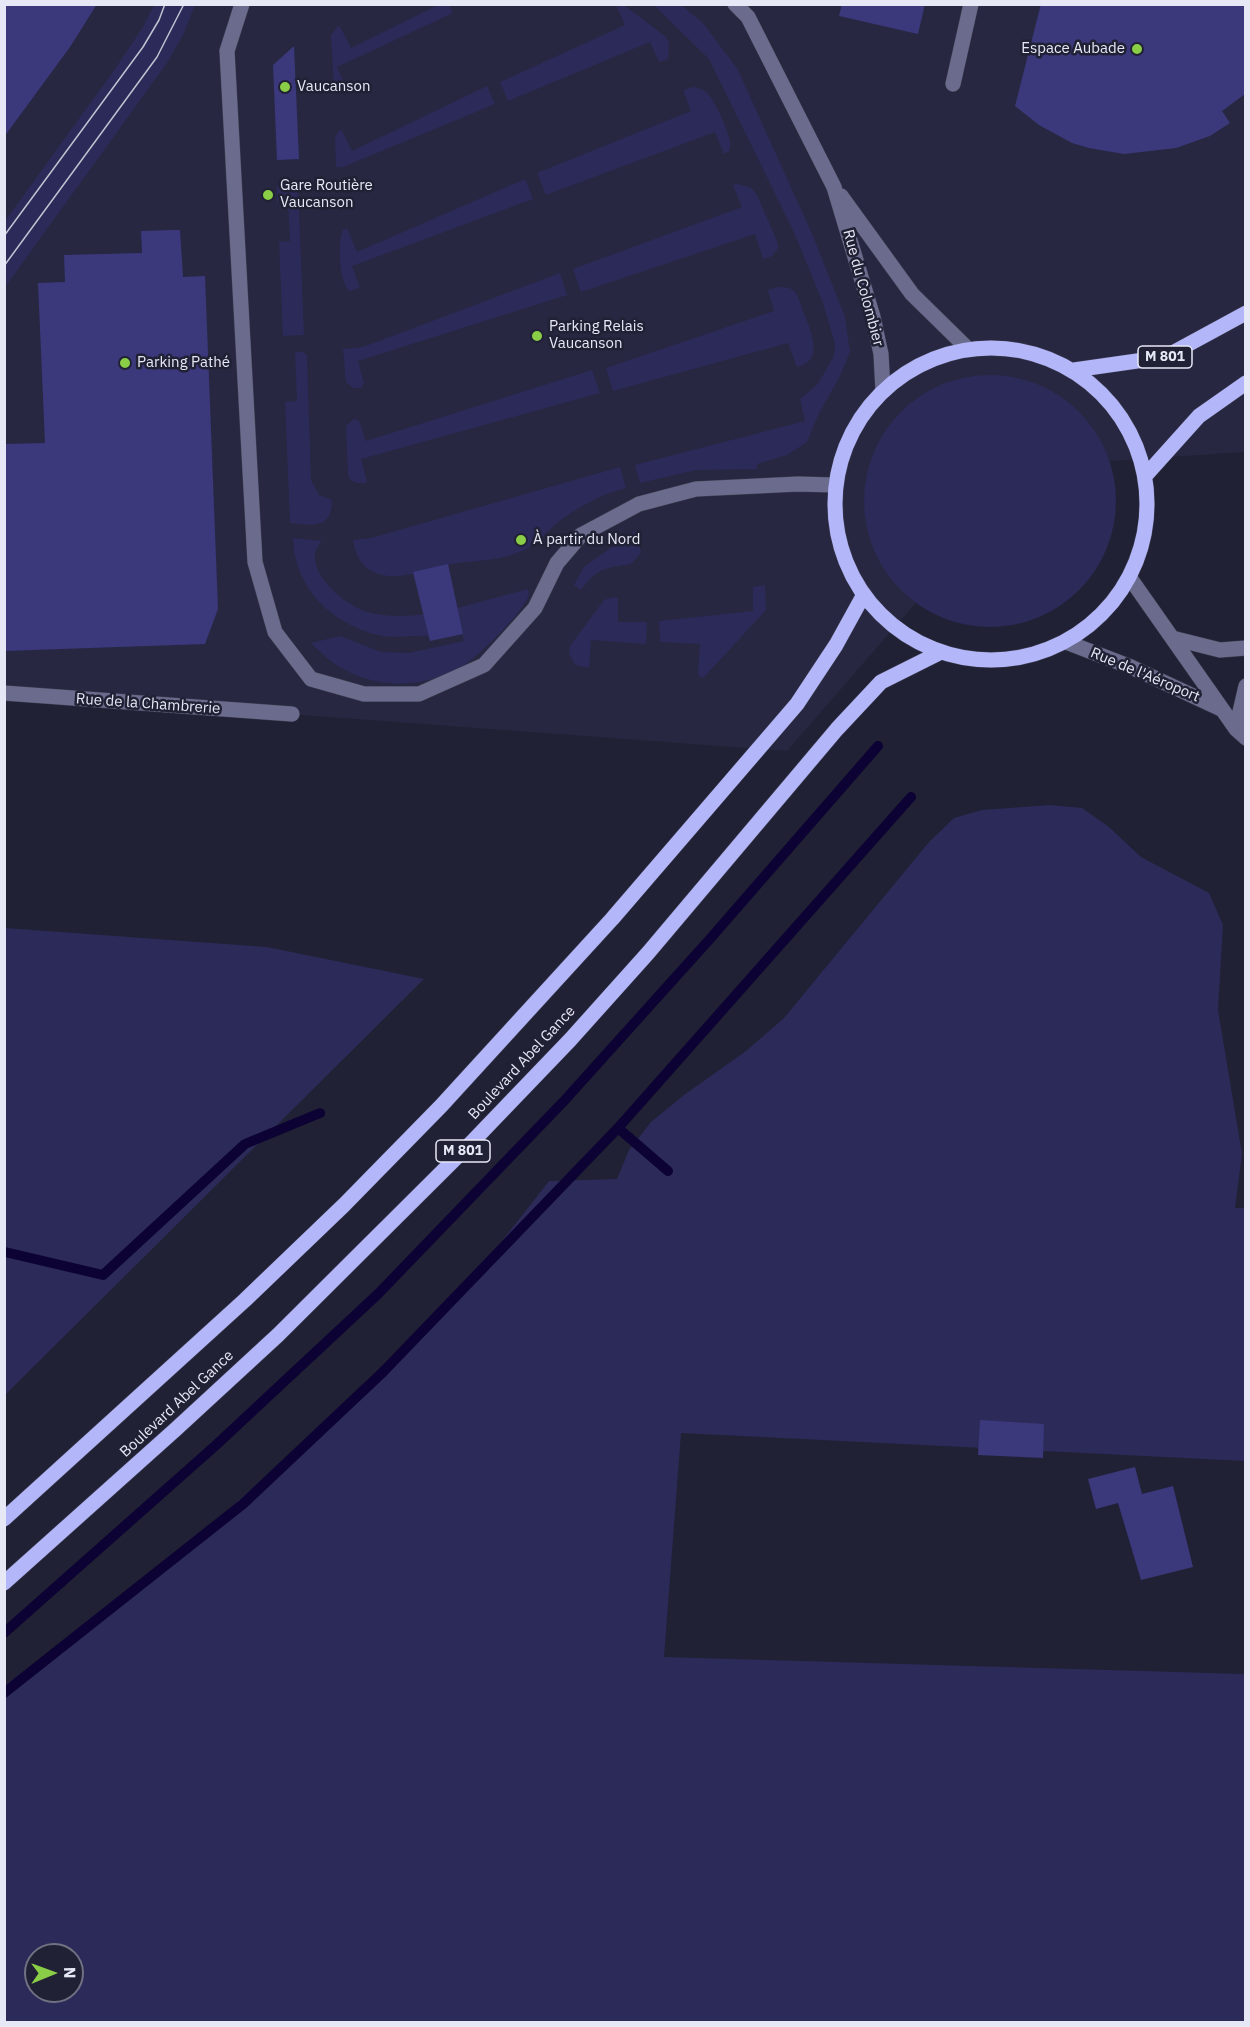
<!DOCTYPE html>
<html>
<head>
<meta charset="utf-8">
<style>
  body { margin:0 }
  #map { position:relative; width:1250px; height:2027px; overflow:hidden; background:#202134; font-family:"IBM Plex Sans",sans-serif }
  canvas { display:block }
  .frame { position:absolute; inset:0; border:6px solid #e7e8f6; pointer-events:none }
  .north { position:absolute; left:24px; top:1943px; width:60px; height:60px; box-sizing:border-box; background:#202134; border:2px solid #707182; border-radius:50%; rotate:89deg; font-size:16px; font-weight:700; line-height:24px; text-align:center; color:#e7e8f6 }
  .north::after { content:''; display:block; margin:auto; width:21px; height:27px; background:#8ace47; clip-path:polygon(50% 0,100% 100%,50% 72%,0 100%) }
</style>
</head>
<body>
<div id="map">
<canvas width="1250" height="2027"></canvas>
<div class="frame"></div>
<div class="north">N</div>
</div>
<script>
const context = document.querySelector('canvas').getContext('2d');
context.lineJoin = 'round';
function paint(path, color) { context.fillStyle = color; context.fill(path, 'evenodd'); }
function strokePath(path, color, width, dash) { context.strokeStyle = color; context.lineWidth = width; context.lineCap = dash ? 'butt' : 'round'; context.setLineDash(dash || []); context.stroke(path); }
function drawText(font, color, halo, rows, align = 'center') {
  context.font = font + ' "IBM Plex Sans",sans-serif'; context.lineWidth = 5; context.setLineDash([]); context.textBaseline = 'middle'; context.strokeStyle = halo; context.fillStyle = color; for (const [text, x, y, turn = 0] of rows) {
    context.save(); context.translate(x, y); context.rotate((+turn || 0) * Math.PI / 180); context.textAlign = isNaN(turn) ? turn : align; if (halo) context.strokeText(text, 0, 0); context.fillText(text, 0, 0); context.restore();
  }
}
paint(new Path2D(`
  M4,5h1241v447l-210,14 -248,285 -782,-58z`), '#272741');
paint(new Path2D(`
  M154,5h41l-12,30 -16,28 -162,224v-66l110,-152 28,-42z
  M438,5h11l4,8 -116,54 11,25 -8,1 -6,-3 -3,-55 8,-10 12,23z
  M616,5h8l42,32 3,5 -1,17 -9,3 -9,-20 -142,59 -8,-19 125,-57z
  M654,5h27l22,18 35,47 75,166 32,81 5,35 -11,26 -21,37 -11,27 -20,13 -30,9v5l-61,1 -56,13 -5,-18 170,-44 -5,-22 18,-15 16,-28 1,-12 -12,-41 -30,-73 -84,-171z
  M487,86l8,18 -152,63h-7l-1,-30 6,-8 11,22z
  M693,87c5,1 9,1 13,5 8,6 27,46 24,56 -1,4 -2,4 -6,6l-9,-22 -169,63 -9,-22 154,-62 -8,-21z
  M525,179l8,20 -181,67 8,22 -11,3c-10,-8 -12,-50 -6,-61l4,-2 10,24z
  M737,184l13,3 7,8 20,46 1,7 -6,8 -9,3 -8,-25 -174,58 -8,-23 169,-62 -9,-22z
  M298,185l6,150 -21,1 -4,-94 11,-1 -2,-40h-11v-15z
  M560,273l7,22 -209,66 6,22 -3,5h-8l-7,-6 -3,-33 20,-2z
  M779,287c4,0 10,0 14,3 5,5 8,15 10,21 7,18 23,50 -6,56l-9,-24 -175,48 -7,-23 168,-57 -6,-21z
  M295,352h8l4,3 4,125 8,15 13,5c0,30 -20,25 -42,23l-5,-121 12,-1z
  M592,370l8,23 -239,66 6,23c-7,3 -15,1 -19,-6l-2,-50 8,-7 5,2 7,20z
  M864 501a126 126 0 1 1 252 0a126 126 0 1 1-252 0Z
  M620,467l6,21c-23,6 -46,18 -65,32 -14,11 -26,27 -44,33 -23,9 -47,7 -71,12 -17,3 -37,12 -54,11 -7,0 -16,-2 -22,-6 -11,-6 -15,-19 -17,-30l18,-2z
  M636,530l5,23 -10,11c-26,4 -34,4 -50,26l-7,-5 10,-18z
  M293,538l29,3c-3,3 -6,8 -7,12 -3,25 29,50 49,58 18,6 42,6 61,3l4,22c-17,-1 -34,3 -51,-1 -46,-11 -84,-47 -85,-97z
  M765,585l1,25 -61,66 -4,2 -3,-4 2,-30 -40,-2 -1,-21 94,-10v-24z
  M528,589l1,7c-11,19 -23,31 -38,46 -11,10 -23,22 -37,29 -36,17 -76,17 -111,-2 -12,-6 -22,-17 -32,-26l29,-7 41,16 28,1 55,-12 -7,-33z
  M613,597l5,1v24h29l-1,22 -55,-4 -2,28 -14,-3 -6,-12 1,-7 34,-46z
  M1050,805l32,3 27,19 32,30 68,36 14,32 -5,85 24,144 -7,54h11l-1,253 -564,-28 -17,224 581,17v348h-1240v-337l153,-114 184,-161 160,-169 47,-60 68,-2 12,-29 22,-28 33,-27 62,-44 38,-33 145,-176 25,-24 28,-8zM36,1955h36v36h-36z
  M5,928l262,19 157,32 -419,416z`), '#2c2a59');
strokePath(new Path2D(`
  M618,1128l50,43
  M5,1252l98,23 142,-131 75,-31
  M4,1633l211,-187 163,-152 186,-193 145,-161 169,-194
  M4,1693l239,-189 140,-132 235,-244 293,-331`), '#0c0233', 10);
paint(new Path2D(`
  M4,4h93l-27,43 -66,90z
  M842,4h83l-7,30 -79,-18z
  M1041,4h204v90l-23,17 8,12 -20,13 -34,12 -52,6 -35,-6 -17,-5 -33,-18 -24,-19z
  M294,46l5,113 -22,1 -4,-95z
  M173,230h7l3,47 22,-1 13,333 -13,35 -201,7v-207l41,-1 -7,-160 27,-1 -1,-27 78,-2 -1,-22z
  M448,564l15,70 -33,7 -17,-69z
  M980,1420l64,4 -1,34 -65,-3z
  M1135,1467l7,27 31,-8 20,81 -52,13 -23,-77 -22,6 -8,-30z`), '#3b387c');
const minor = new Path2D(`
  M242,4l-15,47 28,511 20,70 36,47 53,15h55l65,-29 51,-57 22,-45 24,-28 58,-31 57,-15 102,-5 36,1
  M735,4l13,13 86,170 39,130 8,37 2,37
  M953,84l18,-80
  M841,196l71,98 55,54
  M1130,578l106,151 10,9
  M1172,638l48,12 26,-2
  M1066,642l65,25 90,42
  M4,693l288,21
  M1236,729l10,-43`);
const major = new Path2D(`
  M835 504a156 156 0 1 1 312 0a156 156 0 1 1-312 0Z
  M1074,370l91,-13 81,-44
  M1146,475l53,-59 47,-33
  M4,1519l241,-219 99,-95 97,-99 171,-187 185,-215 39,-59 27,-49
  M4,1583l172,-154 102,-94 196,-195 96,-100 78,-87 189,-224 44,-47 58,-29`);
strokePath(minor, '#3c3d4f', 16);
strokePath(major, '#3c3d4f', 16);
strokePath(minor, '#6b6c8d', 15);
strokePath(major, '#b4b6fa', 15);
strokePath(new Path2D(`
  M4,236l139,-189 16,-27 6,-16
  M4,266l153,-209 27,-53`), '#c1c2d1', 1.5);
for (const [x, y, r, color] of [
  [1137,49,6,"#8ace47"],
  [285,87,6,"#8ace47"],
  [268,195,6,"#8ace47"],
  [537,336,6,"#8ace47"],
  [125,363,6,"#8ace47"],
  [521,540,6,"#8ace47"]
]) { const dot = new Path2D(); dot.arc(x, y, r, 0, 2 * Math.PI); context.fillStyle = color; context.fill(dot); strokePath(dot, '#202134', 2); }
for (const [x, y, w] of [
  [1165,357,54],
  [463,1151,54]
]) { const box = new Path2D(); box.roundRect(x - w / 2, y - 11, w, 22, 4.5); context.fillStyle = '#202134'; context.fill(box); strokePath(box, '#e7e8f6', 1.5); }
drawText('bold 14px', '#e7e8f6', null, [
  ["M 801",1165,357],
  ["M 801",463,1151]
]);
drawText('15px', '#e7e8f6', '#202134', [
  ["Espace Aubade",1125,49,"right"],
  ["Vaucanson",297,87],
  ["Gare Routière",280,186],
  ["Vaucanson",280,203],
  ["Parking Relais",549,327],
  ["Vaucanson",549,344],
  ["Parking Pathé",137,363],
  ["À partir du Nord",533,540]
], 'left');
drawText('15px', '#e7e8f6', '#202134', [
  ["Rue du Colombier",863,288,75],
  ["Rue de l'Aéroport",1145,675,23],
  ["Rue de la Chambrerie",148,704,4],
  ["Boulevard Abel Gance",522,1063,-47],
  ["Boulevard Abel Gance",177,1404,-43]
]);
</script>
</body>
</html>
